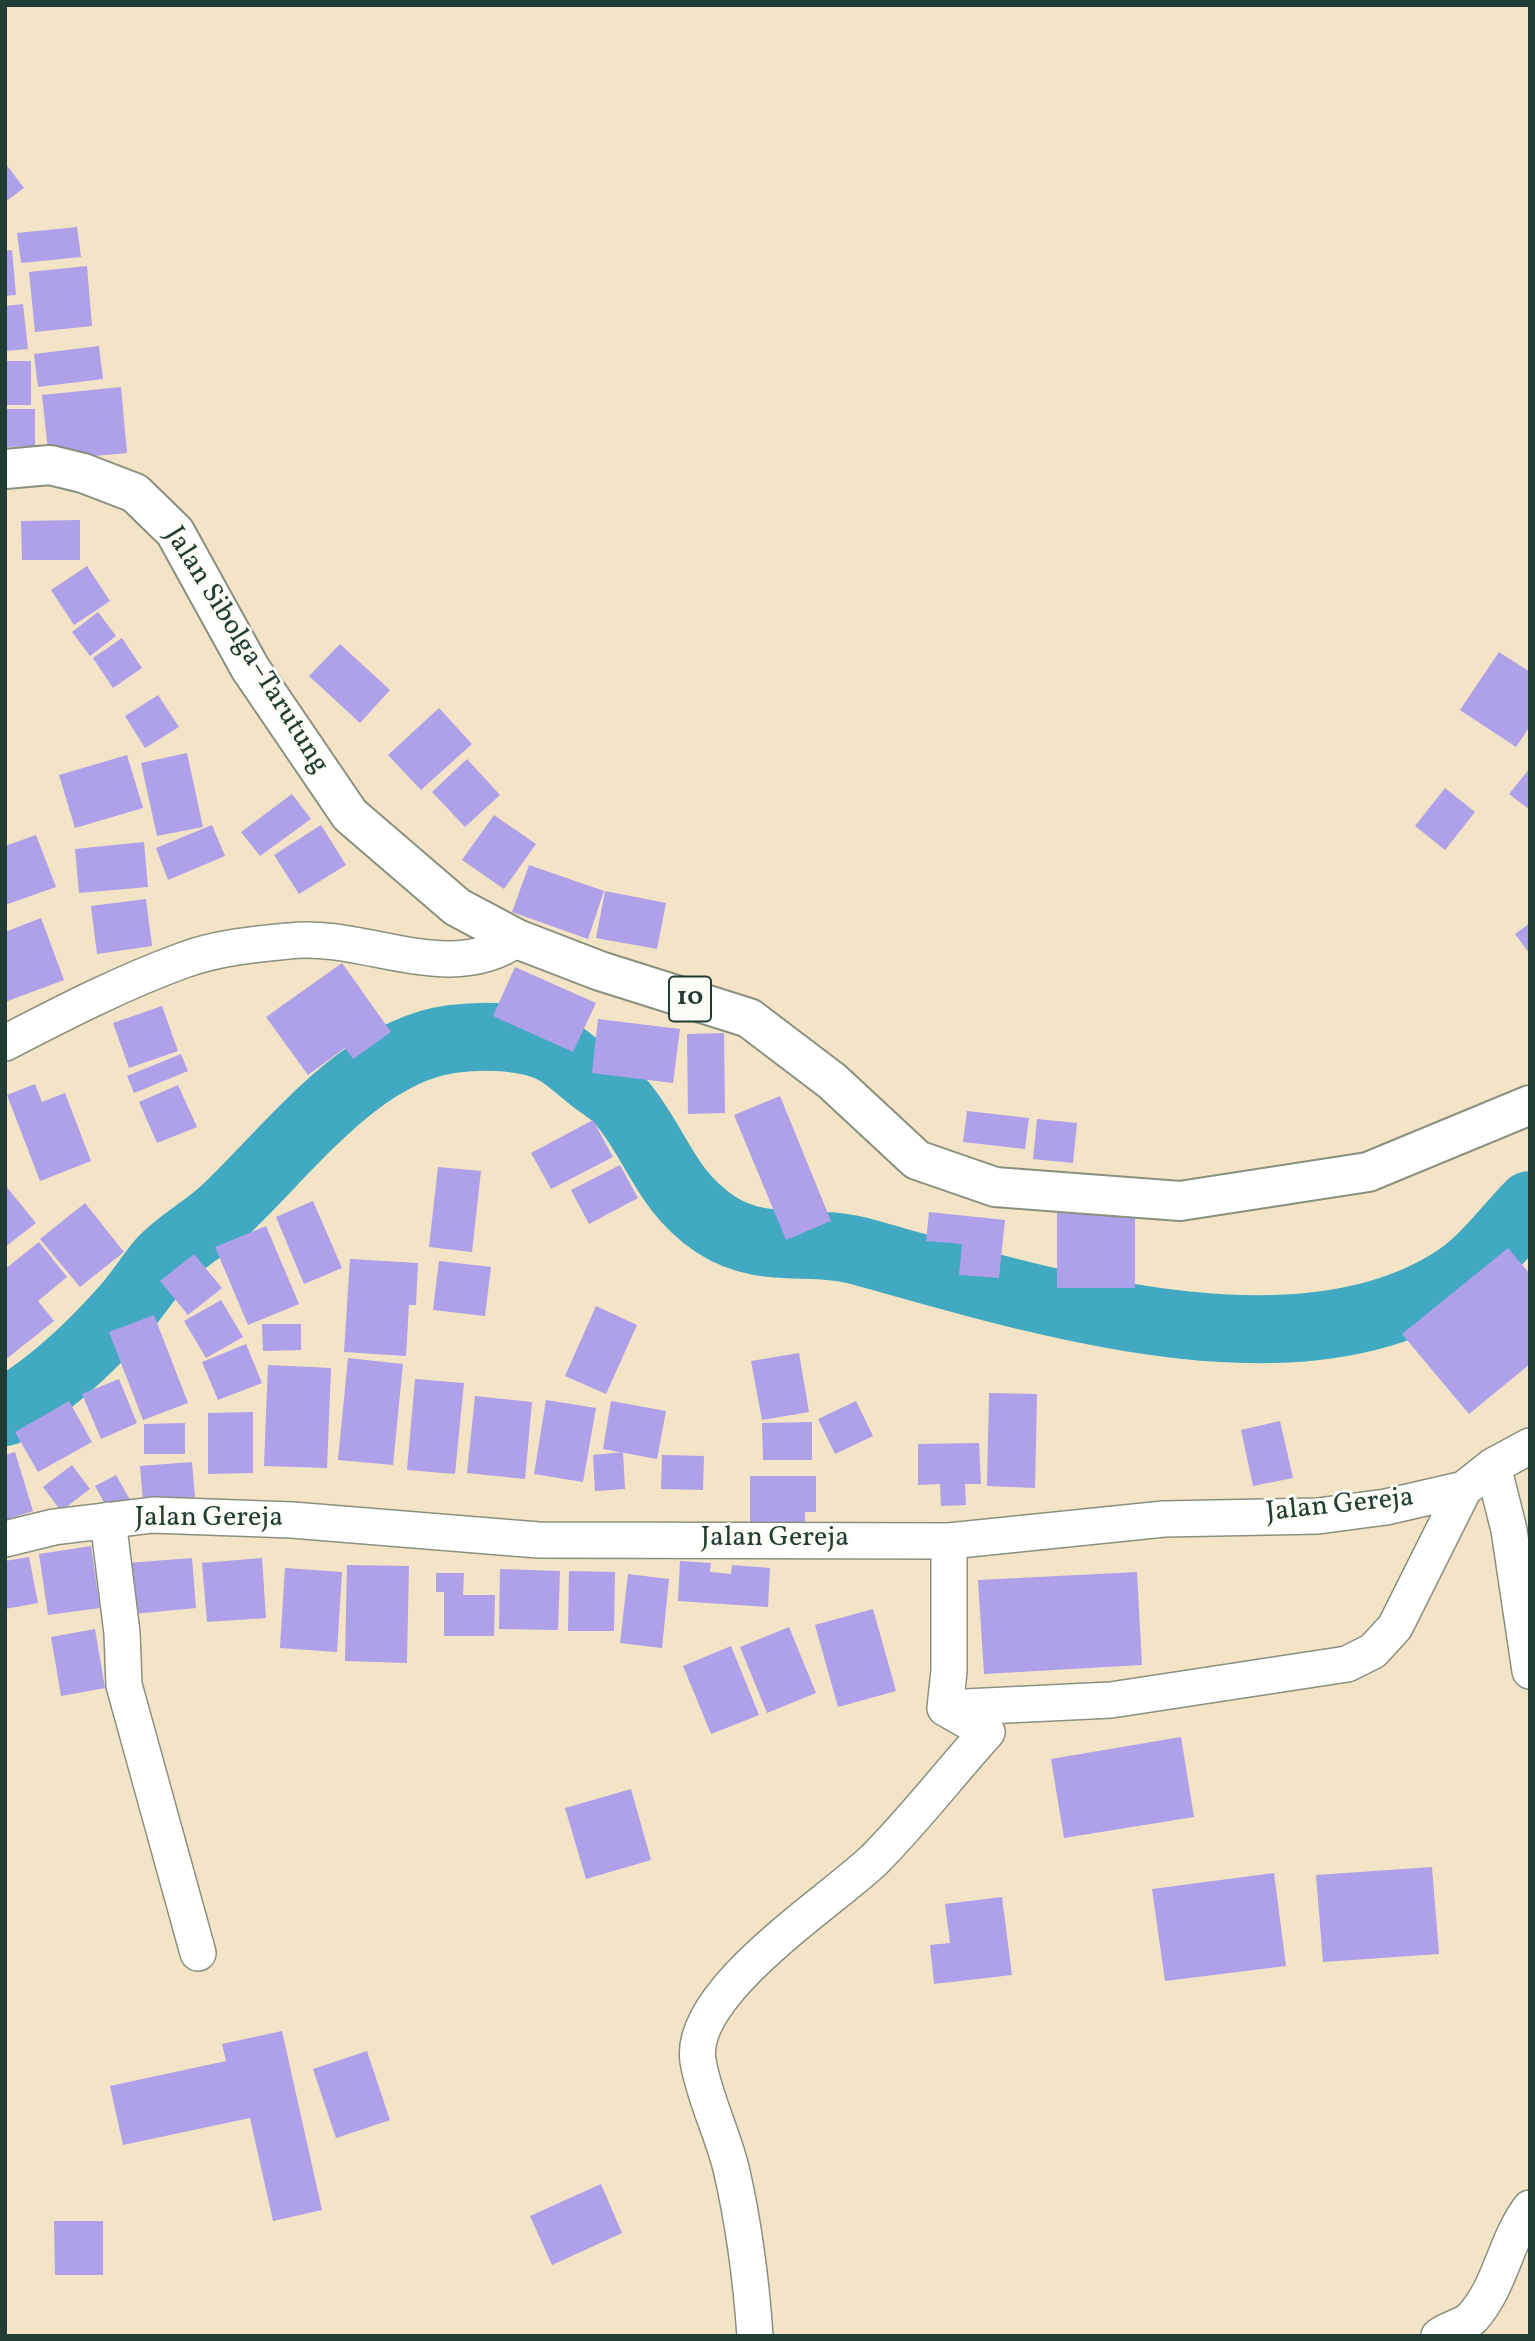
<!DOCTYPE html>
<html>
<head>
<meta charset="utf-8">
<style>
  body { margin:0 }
  #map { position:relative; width:1535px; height:2341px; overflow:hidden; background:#f3e3c7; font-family:Vollkorn,serif }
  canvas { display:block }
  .frame { position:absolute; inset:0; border:7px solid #1f3d34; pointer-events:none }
</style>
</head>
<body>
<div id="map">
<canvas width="1535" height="2341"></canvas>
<div class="frame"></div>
</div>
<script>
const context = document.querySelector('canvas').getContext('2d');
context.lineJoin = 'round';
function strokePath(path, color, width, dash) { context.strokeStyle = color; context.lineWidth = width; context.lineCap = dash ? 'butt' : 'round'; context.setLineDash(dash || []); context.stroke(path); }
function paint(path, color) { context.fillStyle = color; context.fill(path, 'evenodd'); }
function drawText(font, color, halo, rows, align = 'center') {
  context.font = font + ' Vollkorn,serif'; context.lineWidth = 6; context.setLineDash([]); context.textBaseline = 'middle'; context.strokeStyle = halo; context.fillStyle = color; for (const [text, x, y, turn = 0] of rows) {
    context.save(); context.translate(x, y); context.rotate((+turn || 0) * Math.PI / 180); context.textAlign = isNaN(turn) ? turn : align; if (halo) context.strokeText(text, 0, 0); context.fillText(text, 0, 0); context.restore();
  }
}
strokePath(new Path2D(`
  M5,1412c43,-25 84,-63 117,-100 14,-15 26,-34 39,-50 18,-20 44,-33 63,-51 64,-60 136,-160 228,-172 32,-4 78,-4 106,13 13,8 24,19 36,28 9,7 21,14 28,23 35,42 43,87 93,121 48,32 96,13 148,28 170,47 430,131 590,29 31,-20 52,-50 77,-76`), '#41a9c1', 68);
paint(new Path2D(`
  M5,163l19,25 -19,14z
  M77,227l4,30 -60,6 -4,-30z
  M12,250l4,45 -11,1v-45z
  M87,266l5,60 -57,6 -6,-60z
  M23,304l5,45 -23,2v-45z
  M99,346l4,33 -65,8 -4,-33z
  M5,361h26v44h-26z
  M121,387l6,66 -78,7 -7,-65z
  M5,409h30v37l-30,1z
  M80,520v40h-58l-1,-39z
  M87,566l23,35 -36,24 -23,-35z
  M98,612l18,24 -26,20 -18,-24z
  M122,638l20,30 -29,20 -20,-30z
  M340,644l50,46 -30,33 -51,-47z
  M1499,652l31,20v54l-14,21 -56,-37z
  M158,695l21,32 -34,21 -20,-32z
  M439,708l33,36 -51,46 -33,-35z
  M187,753l16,74 -46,9 -16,-73z
  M127,755l16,53 -68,20 -16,-53z
  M467,759l33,36 -35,32 -33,-35z
  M1530,768v42l-21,-16z
  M1445,788l30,24 -30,38 -30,-24z
  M292,794l19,25 -51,37 -19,-24z
  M494,815l42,29 -32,45 -42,-29z
  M212,825l13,31 -57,24 -12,-32z
  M321,825l25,40 -47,29 -25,-39z
  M36,835l20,52 -51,18v-59z
  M144,842l4,45 -69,6 -4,-44z
  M529,865l75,26 -16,48 -76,-27z
  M605,891l61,12 -9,46 -61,-11z
  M146,899l6,47 -55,8 -6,-48z
  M41,918l23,62 -59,22v-70z
  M1530,923v31l-15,-20z
  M342,963l49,69 -38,27 -8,-11 -37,27 -42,-58z
  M515,967l81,36 -23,49 -80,-36z
  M162,1006l16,45 -49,17 -16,-45z
  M598,1019l82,10 -7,54 -81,-10z
  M724,1033l1,80 -37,1 -1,-80z
  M181,1054l7,17 -54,22 -7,-17z
  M35,1084l7,18 23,-9 26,68 -51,20 -33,-86z
  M178,1085l19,42 -40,16 -18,-41z
  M780,1096l51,125 -45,19 -52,-125z
  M967,1111l62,7 -4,31 -62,-7z
  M1037,1119l40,4 -4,40 -40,-4z
  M593,1120l20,37 -62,32 -20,-36z
  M620,1165l18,33 -49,26 -18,-34z
  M438,1167l43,4 -9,81 -43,-5z
  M5,1185l31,38 -31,24z
  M313,1201l29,67 -38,16 -28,-67z
  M85,1203l39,49 -44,35 -40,-48z
  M929,1212l76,8 -6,58 -40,-3 3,-31 -36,-3z
  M1057,1213h78v75h-78z
  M266,1226l33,78 -51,21 -33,-78z
  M39,1242l28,35 -29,24 16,20 -49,39v-91z
  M1508,1248l22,26v90l-61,50 -67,-80z
  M194,1254l28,34 -34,27 -28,-34z
  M350,1259l68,4 -2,42h-7l-3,51 -62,-4z
  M439,1261l52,6 -6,49 -52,-6z
  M221,1300l22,37 -37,21 -22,-37z
  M596,1306l41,19 -31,69 -41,-18z
  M154,1315l34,88 -45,17 -34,-88z
  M262,1324h39v26l-38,1z
  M246,1344l16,39 -44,17 -16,-38z
  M799,1353l10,59 -47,8 -11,-59z
  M348,1358l55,6 -10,101 -55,-5z
  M268,1365l63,3 -4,100 -63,-2z
  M119,1379l18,44 -36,16 -19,-45z
  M415,1379l49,4 -9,91 -48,-4z
  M989,1393l48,1 -2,94 -48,-2z
  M475,1396l57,6 -7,77 -58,-6z
  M546,1400l50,8 -13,74 -49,-8z
  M69,1401l23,41 -54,30 -23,-40z
  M611,1401l55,10 -9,48 -54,-10z
  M856,1401l17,35 -38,18 -17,-35z
  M253,1412v61l-45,1v-61z
  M1280,1421l13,57 -40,8 -12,-56z
  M812,1422v38h-49l-1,-37z
  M185,1423v31h-41v-30z
  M979,1443l2,41h-16l1,21 -25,1 -1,-22 -22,1v-41z
  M15,1452l18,59 -28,9v-65z
  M623,1452l2,37 -30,2 -2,-36z
  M662,1455l42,1 -1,34 -42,-1z
  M192,1462l3,35 -52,4 -3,-35z
  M72,1465l18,24 -29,22 -18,-24z
  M116,1475l17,30 -21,12 -17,-31z
  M750,1476h66v36h-11v18h-55z
  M91,1546l9,62 -52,7 -9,-61z
  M29,1557l9,46 -33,6v-48z
  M192,1558l4,50 -63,6 -5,-51z
  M262,1558l4,60 -59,4 -5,-59z
  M680,1561l31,2 -1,9 21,2 1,-9 38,3 -2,39 -90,-6z
  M347,1565l62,1 -2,97 -62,-2z
  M285,1568l57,4 -5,80 -57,-4z
  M500,1569l60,2 -2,59 -59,-1z
  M569,1571l46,1 -1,59h-46z
  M1137,1572l5,93 -158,9 -6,-94z
  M436,1573h28l-1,22h32l-1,41h-50v-44h-8z
  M628,1574l41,5 -7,69 -42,-5z
  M873,1609l23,82 -58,16 -23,-82z
  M789,1627l27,66 -49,20 -27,-66z
  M95,1629l10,59 -44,8 -10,-59z
  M731,1646l28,69 -48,19 -28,-68z
  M1181,1737l13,80 -130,21 -13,-79z
  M631,1789l20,71 -65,19 -21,-71z
  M1432,1867l7,87 -116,8 -7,-87z
  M1274,1873l12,93 -121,15 -13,-92z
  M1002,1897l10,78 -78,9 -4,-39 20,-2 -5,-39z
  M282,2031l40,179 -49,11 -23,-103 -127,27 -13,-59 116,-25 -4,-17z
  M367,2051l23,69 -54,18 -23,-69z
  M601,2184l21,49 -70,32 -22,-49z
  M54,2221h49v54h-48z`), '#aea0e9');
const minor = new Path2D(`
  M5,1043c58,-30 118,-61 179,-83 32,-12 71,-16 105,-19 74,-9 160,46 228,-2
  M1493,1466l16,64 21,141
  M108,1520l14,113 2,52 74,268
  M5,1539l49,-12 99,-12 139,5 246,20 411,1 215,-22 154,-3 68,-9 78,-18 29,-23 37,-20
  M945,1708l166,-8 236,-36 26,-13 22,-24 69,-138
  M755,2336c-4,-58 -11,-112 -24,-168 -9,-36 -27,-71 -33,-107 -11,-68 131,-158 176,-201 40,-40 75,-86 113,-128l-42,-24 4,-37v-130
  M1439,2336c9,-7 25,-10 33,-18 29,-32 33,-77 58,-110`);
const trunk = new Path2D(`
  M5,469l45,-4 33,8 52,20 40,39 75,136 100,147 107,92 60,32 83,32 149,47 83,63 85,79 78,27 185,14 188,-29 162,-67`);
strokePath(minor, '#89907e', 38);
strokePath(trunk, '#89907e', 42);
strokePath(minor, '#fff', 35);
strokePath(trunk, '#fff', 38);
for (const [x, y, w] of [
  [690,999,42]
]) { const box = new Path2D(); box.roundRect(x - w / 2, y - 22.5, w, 45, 5); context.fillStyle = '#fdfcf7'; context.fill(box); strokePath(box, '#1f3d34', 2); }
drawText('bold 26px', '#1f3d34', null, [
  ["10",690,999]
]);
drawText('28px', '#1f3d34', '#fdfcf7', [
  ["Jalan Sibolga–Tarutung",245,651,58],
  ["Jalan Gereja",1340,1507,-6],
  ["Jalan Gereja",209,1520],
  ["Jalan Gereja",775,1540]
]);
</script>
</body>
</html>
